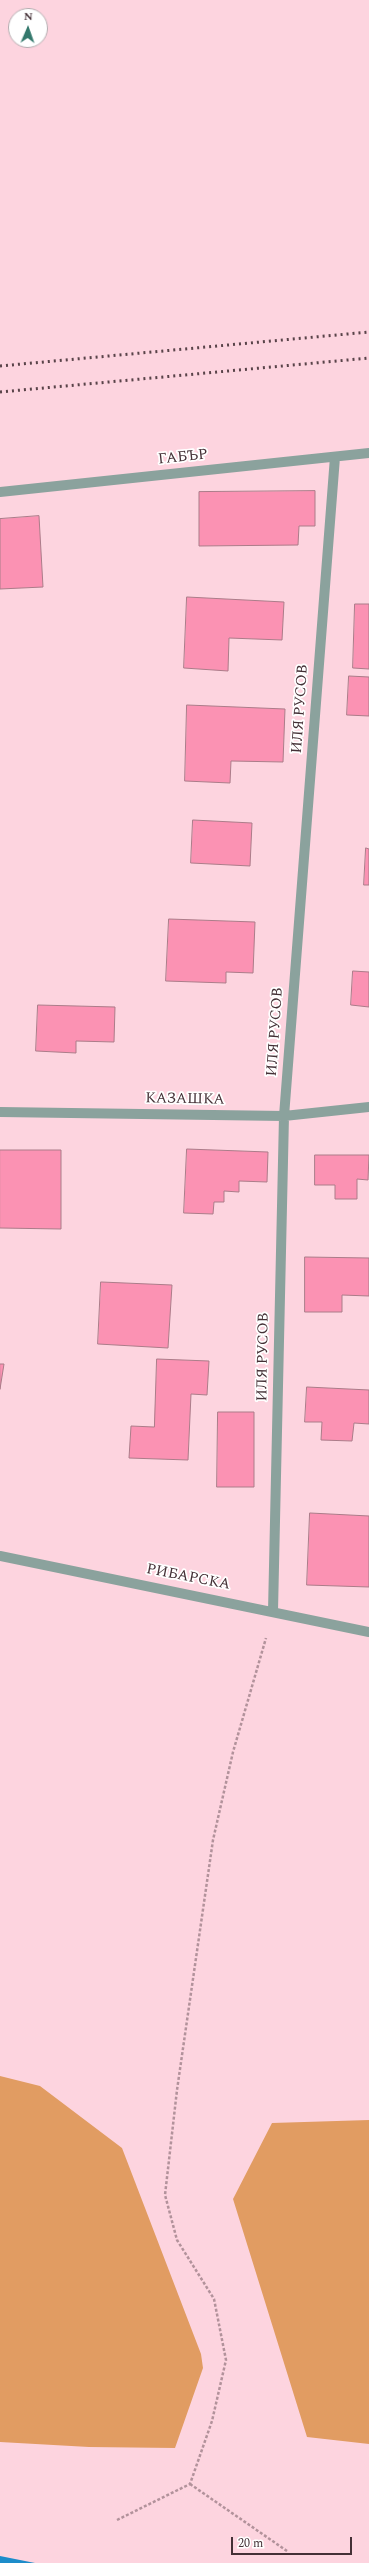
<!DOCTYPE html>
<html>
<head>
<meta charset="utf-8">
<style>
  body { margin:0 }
  #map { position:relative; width:369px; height:2563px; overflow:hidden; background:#fdd4df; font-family:Spectral,serif }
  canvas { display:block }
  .north { position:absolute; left:8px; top:8px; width:40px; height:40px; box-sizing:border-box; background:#fff; border:1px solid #b4acaf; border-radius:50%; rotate:2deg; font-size:11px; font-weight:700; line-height:16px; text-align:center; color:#443036 }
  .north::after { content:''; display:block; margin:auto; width:14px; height:18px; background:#33786c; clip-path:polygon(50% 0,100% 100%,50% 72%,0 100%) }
  .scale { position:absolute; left:231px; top:2537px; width:121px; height:18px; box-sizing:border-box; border:2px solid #443036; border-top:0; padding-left:5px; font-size:12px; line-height:14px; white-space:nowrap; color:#443036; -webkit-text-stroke:3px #fff; paint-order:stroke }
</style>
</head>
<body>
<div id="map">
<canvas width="369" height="2563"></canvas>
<div class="north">N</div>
<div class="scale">20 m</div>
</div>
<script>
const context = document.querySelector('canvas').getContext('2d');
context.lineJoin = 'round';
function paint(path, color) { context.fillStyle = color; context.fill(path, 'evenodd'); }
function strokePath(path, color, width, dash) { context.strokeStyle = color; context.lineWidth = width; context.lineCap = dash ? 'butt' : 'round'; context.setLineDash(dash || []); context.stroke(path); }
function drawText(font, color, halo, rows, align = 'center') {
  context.font = font + ' Spectral,serif'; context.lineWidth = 3.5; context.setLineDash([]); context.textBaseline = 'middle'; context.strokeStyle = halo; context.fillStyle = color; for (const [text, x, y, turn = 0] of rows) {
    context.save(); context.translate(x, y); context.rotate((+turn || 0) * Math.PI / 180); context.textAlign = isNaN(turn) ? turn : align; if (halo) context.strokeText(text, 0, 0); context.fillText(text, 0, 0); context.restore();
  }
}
paint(new Path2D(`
  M0,2076l40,10 82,62 79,206 2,14 -28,80 -86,-1 -89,-5z
  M369,2120v324l-62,-7 -74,-238 39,-76z`), '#e19c62');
paint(new Path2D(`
  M0,2556l35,7h-35z`), '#1d8cca');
const building = new Path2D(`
  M315,491v35h-16l-1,19 -99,1v-54z
  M39,516l4,71 -43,2v-70z
  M187,597l97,5 -2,38 -53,-2 -1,33 -44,-3z
  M355,604h14v65l-16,-1z
  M349,676l20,1v39l-22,-1z
  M187,705l98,4 -2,53 -52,-1 -1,22 -45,-2z
  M193,820l59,3 -2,43 -59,-3z
  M366,848l3,1v36h-5z
  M169,919l86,3 -2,51 -27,-1v11l-60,-2z
  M353,971l16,1v35l-18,-2z
  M38,1005l77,2 -1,35 -38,-1v12l-40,-2z
  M187,1149l81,3 -1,30 -28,-1v11l-15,-1v11h-10l-1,12 -29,-1z
  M0,1150h61v79l-61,-1z
  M315,1155h54l-1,25 -11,-1v20h-22v-14h-20z
  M305,1257l64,1v38l-27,-1v17h-37z
  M101,1282l71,3 -4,63 -70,-4z
  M157,1359l52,2 -2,34 -16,-1 -3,66 -59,-2 2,-32 23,1z
  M0,1364h4l-4,25z
  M307,1387l62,3v34l-15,-1 -2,18 -31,-1 1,-18h-17z
  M218,1412h36v75h-37z
  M310,1513l59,3v71l-62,-2z`);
paint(building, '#fb92b3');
strokePath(building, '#ab7c89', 1);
strokePath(new Path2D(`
  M190,2484l97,67
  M117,2520l73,-36 22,-63 14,-61 -12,-61 -37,-59 -12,-45 12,-105 36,-250 20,-88 33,-114`), '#b2929b', 2.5, [3, 2]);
strokePath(new Path2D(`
  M0,492l369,-39
  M0,1112l284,4 85,-9
  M0,1556l369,76
  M273,1611l11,-495 51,-659`), '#8ba29d', 10);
strokePath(new Path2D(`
  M0,366l369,-34
  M0,392l369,-34`), '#594349', 3, [2, 4]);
drawText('15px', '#443036', '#fff', [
  ["ГАБЪР",183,458,-6],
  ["ИЛЯ РУСОВ",301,709,-86],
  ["ИЛЯ РУСОВ",276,1032,-86],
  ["КАЗАШКА",185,1100,1],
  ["ИЛЯ РУСОВ",264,1357,-89],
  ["РИБАРСКА",188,1578,11]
]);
</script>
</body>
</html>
